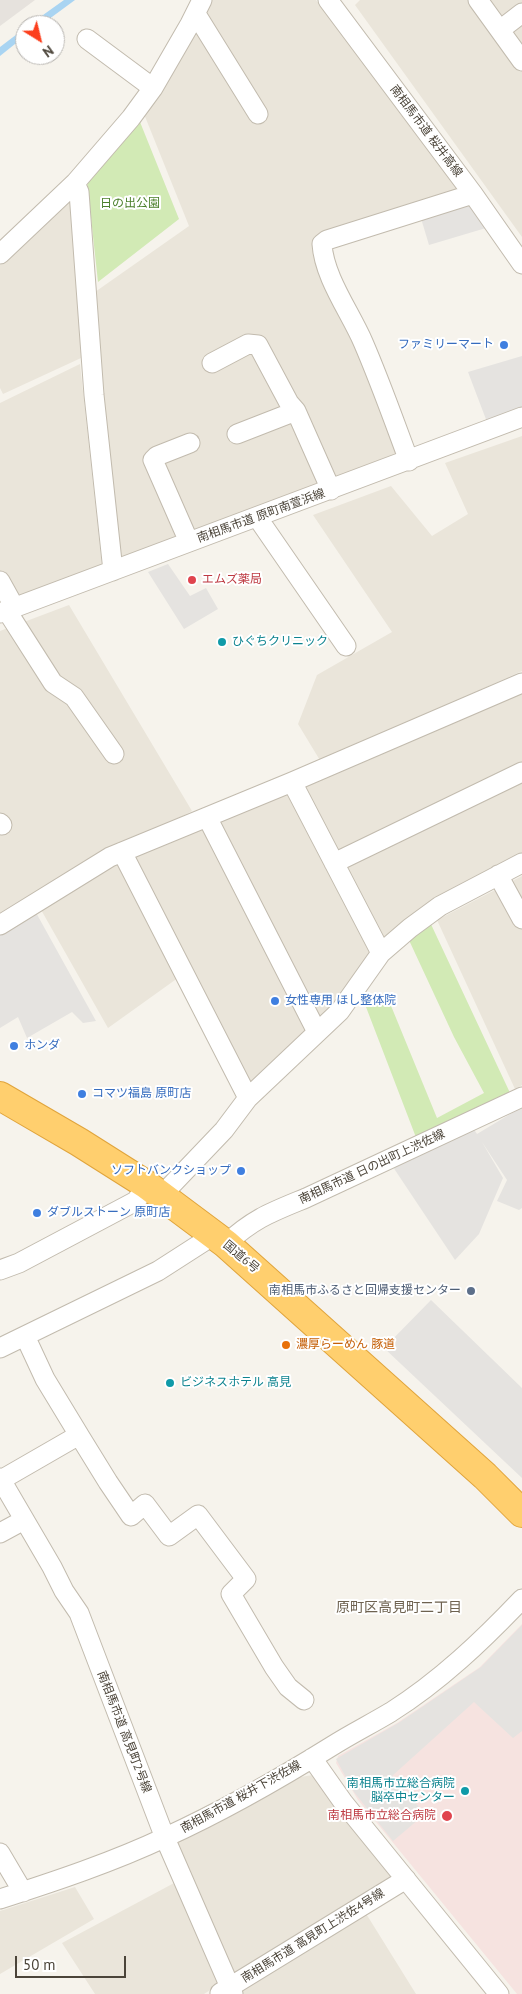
<!DOCTYPE html>
<html>
<head>
<meta charset="utf-8">
<style>
  body { margin:0 }
  #map { position:relative; width:522px; height:1994px; overflow:hidden; background:#f6f3ec; font-family:"PT Sans",sans-serif }
  canvas { display:block }
  .north { position:absolute; left:15px; top:15px; width:50px; height:50px; box-sizing:border-box; background:#fff; border:1px solid #b7b4b0; border-radius:50%; rotate:144deg; font-size:14px; font-weight:700; line-height:20px; text-align:center; color:#4b4439 }
  .north::after { content:''; display:block; margin:auto; width:18px; height:22px; background:#fc3f1d; clip-path:polygon(50% 0,100% 100%,50% 72%,0 100%) }
  .scale { position:absolute; left:15px; top:1956px; width:111px; height:22px; box-sizing:border-box; border:2px solid #4b4439; border-top:0; padding-left:6px; font-size:15px; line-height:18px; white-space:nowrap; color:#4b4439; -webkit-text-stroke:4px #fff; paint-order:stroke }
</style>
</head>
<body>
<div id="map">
<canvas width="522" height="1994"></canvas>
<div class="north">N</div>
<div class="scale">50 m</div>
</div>
<script>
const context = document.querySelector('canvas').getContext('2d');
context.lineJoin = 'round';
function paint(path, color) { context.fillStyle = color; context.fill(path, 'evenodd'); }
function strokePath(path, color, width, dash) { context.strokeStyle = color; context.lineWidth = width; context.lineCap = dash ? 'butt' : 'round'; context.setLineDash(dash || []); context.stroke(path); }
function drawText(font, color, halo, rows, align = 'center') {
  context.font = font + ' "PT Sans","Noto Sans JP",sans-serif'; context.lineWidth = 4; context.setLineDash([]); context.textBaseline = 'middle'; context.strokeStyle = halo; context.fillStyle = color; for (const [text, x, y, turn = 0] of rows) {
    context.save(); context.translate(x, y); context.rotate((+turn || 0) * Math.PI / 180); context.textAlign = isNaN(turn) ? turn : align; if (halo) context.strokeText(text, 0, 0); context.fillText(text, 0, 0); context.restore();
  }
}
paint(new Path2D(`
  M210,0h106l145,189 -147,51 88,218 -285,106 -22,-272 94,-66 -45,-112z
  M360,0h162v237l-167,-232z
  M73,192l8,166 -78,36 -3,-6v-123z
  M80,364l22,203 -102,37v-201z
  M522,436v235l-201,91 -23,-38 19,-49 75,-43 -79,-117 78,-29 41,50 36,-22 -23,-51z
  M69,605l123,206 -192,106v-286z
  M522,692v165l-98,48 -40,36 -64,79 -70,64 -61,-114 -81,58 -68,-120 76,-44z
  M522,876v209l-7,4 -78,-169z
  M313,1775l83,104 -164,103 -60,-139 116,-64z
  M176,1882l45,101 -17,11h-109l-33,-51z
  M75,1887l19,32 -94,55v-63z
  M365,1912l51,82h-176l-1,-4z`), '#eae5da');
paint(new Path2D(`
  M0,0h35l-35,26z`), '#e6e2dd');
paint(new Path2D(`
  M522,1624v370h-5l-159,-194 -22,-37 2,-7 59,-33 83,-56z`), '#f6e3e0');
paint(new Path2D(`
  M138,117l41,102 -81,63 -11,-101z
  M429,920l82,175 -94,45 -51,-133 21,-11 50,122 47,-25 -30,-56 -46,-99z`), '#d2eab5');
paint(new Path2D(`
  M468,201l18,27 -57,17 -9,-30z
  M522,356v52l-35,14 -19,-50z
  M168,564l22,32 16,-8 12,21 -34,20 -36,-57z
  M34,909l62,112 -13,2 -11,-11 -45,26 -9,-21 -18,11v-98z
  M522,1104v104l-3,2 -22,-9 10,-21 -25,-38 21,36 -24,56 -24,26 -62,-93 80,-39 4,6 40,-24 -1,-3z
  M431,1300l91,88v90l-138,-130z
  M522,1625v106l-9,7 -39,-36 -82,74 33,38 -32,27 -39,-49 -18,-33 64,-37 81,-55z`), '#e5e3e0');
paint(new Path2D(`
  M64,0h11l-34,25h-12z
  M25,28v8l-25,20v-9z`), '#a9d4f2');
const minor = new Path2D(`
  M328,0l145,194 49,70
  M478,0l44,61
  M196,14l62,100
  M500,30l22,-17
  M87,39l66,49
  M75,183l4,9 15,203 19,176
  M0,254l75,-71 56,-65 22,-30 37,-64 12,-24
  M212,363l36,-19 10,1 31,58 7,8 35,79
  M237,434l59,-23
  M409,461c-15,-40 -29,-80 -46,-119 -13,-30 -39,-65 -41,-98l5,-4 146,-46
  M257,517l89,129
  M189,542l-36,-82 4,-4 33,-13
  M0,581l15,27
  M7,611l46,72 21,14 40,57
  M0,613l522,-196
  M292,782l89,171
  M207,817l110,215
  M0,823l2,2
  M122,852l126,246
  M334,863l188,-91
  M498,875l24,44
  M0,925l110,-68 182,-75 230,-99
  M162,1195l62,-65 24,-32 92,-87 41,-58 29,-25 30,-22 82,-43
  M226,1244c28,-26 46,-32 80,-46l216,-101
  M0,1270l19,-7 117,-62 11,-16
  M0,1348l158,-77 56,-36
  M79,1435l29,47 23,34 14,-12 24,32 29,-21 48,64 -15,15 43,73 14,20 16,13
  M0,1478l52,89 12,24 15,22 86,225 68,156
  M1,1480l78,-45 -34,-56 -20,-43
  M0,1533l24,-13
  M312,1758l31,44 156,192
  M0,1853l23,39
  M0,1899c56,-18 113,-37 166,-62 57,-26 113,-58 166,-91 19,-12 39,-22 59,-34 49,-31 91,-71 131,-113
  M220,1993l186,-114`);
const highway = new Path2D(`
  M0,1096l79,46 68,43 79,59 259,232 37,37`);
strokePath(minor, '#c2bbae', 21);
strokePath(highway, '#e0a43c', 30);
strokePath(minor, '#fff', 19);
strokePath(highway, '#ffcf6e', 28);
for (const [x, y, r, color] of [
  [504,345,5,"#3f7fe0"],
  [192,580,5,"#e0444e"],
  [222,642,5,"#0f9aa8"],
  [275,1001,5,"#3f7fe0"],
  [14,1046,5,"#3f7fe0"],
  [82,1094,5,"#3f7fe0"],
  [241,1171,5,"#3f7fe0"],
  [37,1213,5,"#3f7fe0"],
  [471,1291,5,"#5c6f8a"],
  [286,1345,5,"#e8710a"],
  [170,1383,5,"#0f9aa8"],
  [465,1791,5,"#0f9aa8"],
  [447,1816,6,"#e0444e"]
]) { const dot = new Path2D(); dot.arc(x, y, r, 0, 2 * Math.PI); context.fillStyle = color; context.fill(dot); strokePath(dot, '#fff', 2); }
drawText('12px', '#4b4439', '#fff', [
  ["南相馬市道 桜井高線",426,131,53],
  ["南相馬市道 原町南萱浜線",261,516,-20],
  ["南相馬市道 日の出町上渋佐線",372,1167,-25],
  ["国道6号",241,1257,40],
  ["南相馬市道 高見町2号線",124,1732,69],
  ["南相馬市道 桜井下渋佐線",241,1797,-29],
  ["南相馬市道 高見町上渋佐4号線",313,1936,-32]
]);
drawText('12px', '#4a7f2a', '#fff', [
  ["日の出公園",130,204]
]);
drawText('12px', '#366cbe', '#fff', [
  ["ファミリーマート",494,345,"right"],
  ["女性専用 ほし整体院",285,1001],
  ["ホンダ",24,1046],
  ["コマツ福島 原町店",92,1094],
  ["ソフトバンクショップ",231,1171,"right"],
  ["ダブルストーン 原町店",47,1213]
], 'left');
drawText('12px', '#be3a42', '#fff', [
  ["エムズ薬局",202,580],
  ["南相馬市立総合病院",436,1816,"right"]
], 'left');
drawText('12px', '#0d838f', '#fff', [
  ["ひぐちクリニック",232,642],
  ["ビジネスホテル 高見",180,1383],
  ["南相馬市立総合病院",455,1784,"right"],
  ["脳卒中センター",455,1798,"right"]
], 'left');
drawText('12px', '#4e5e75', '#fff', [
  ["南相馬市ふるさと回帰支援センター",461,1291]
], 'right');
drawText('12px', '#c56008', '#fff', [
  ["濃厚らーめん 豚道",296,1345]
], 'left');
drawText('14px', '#6e6250', '#fff', [
  ["原町区高見町二丁目",399,1608]
]);
</script>
</body>
</html>
